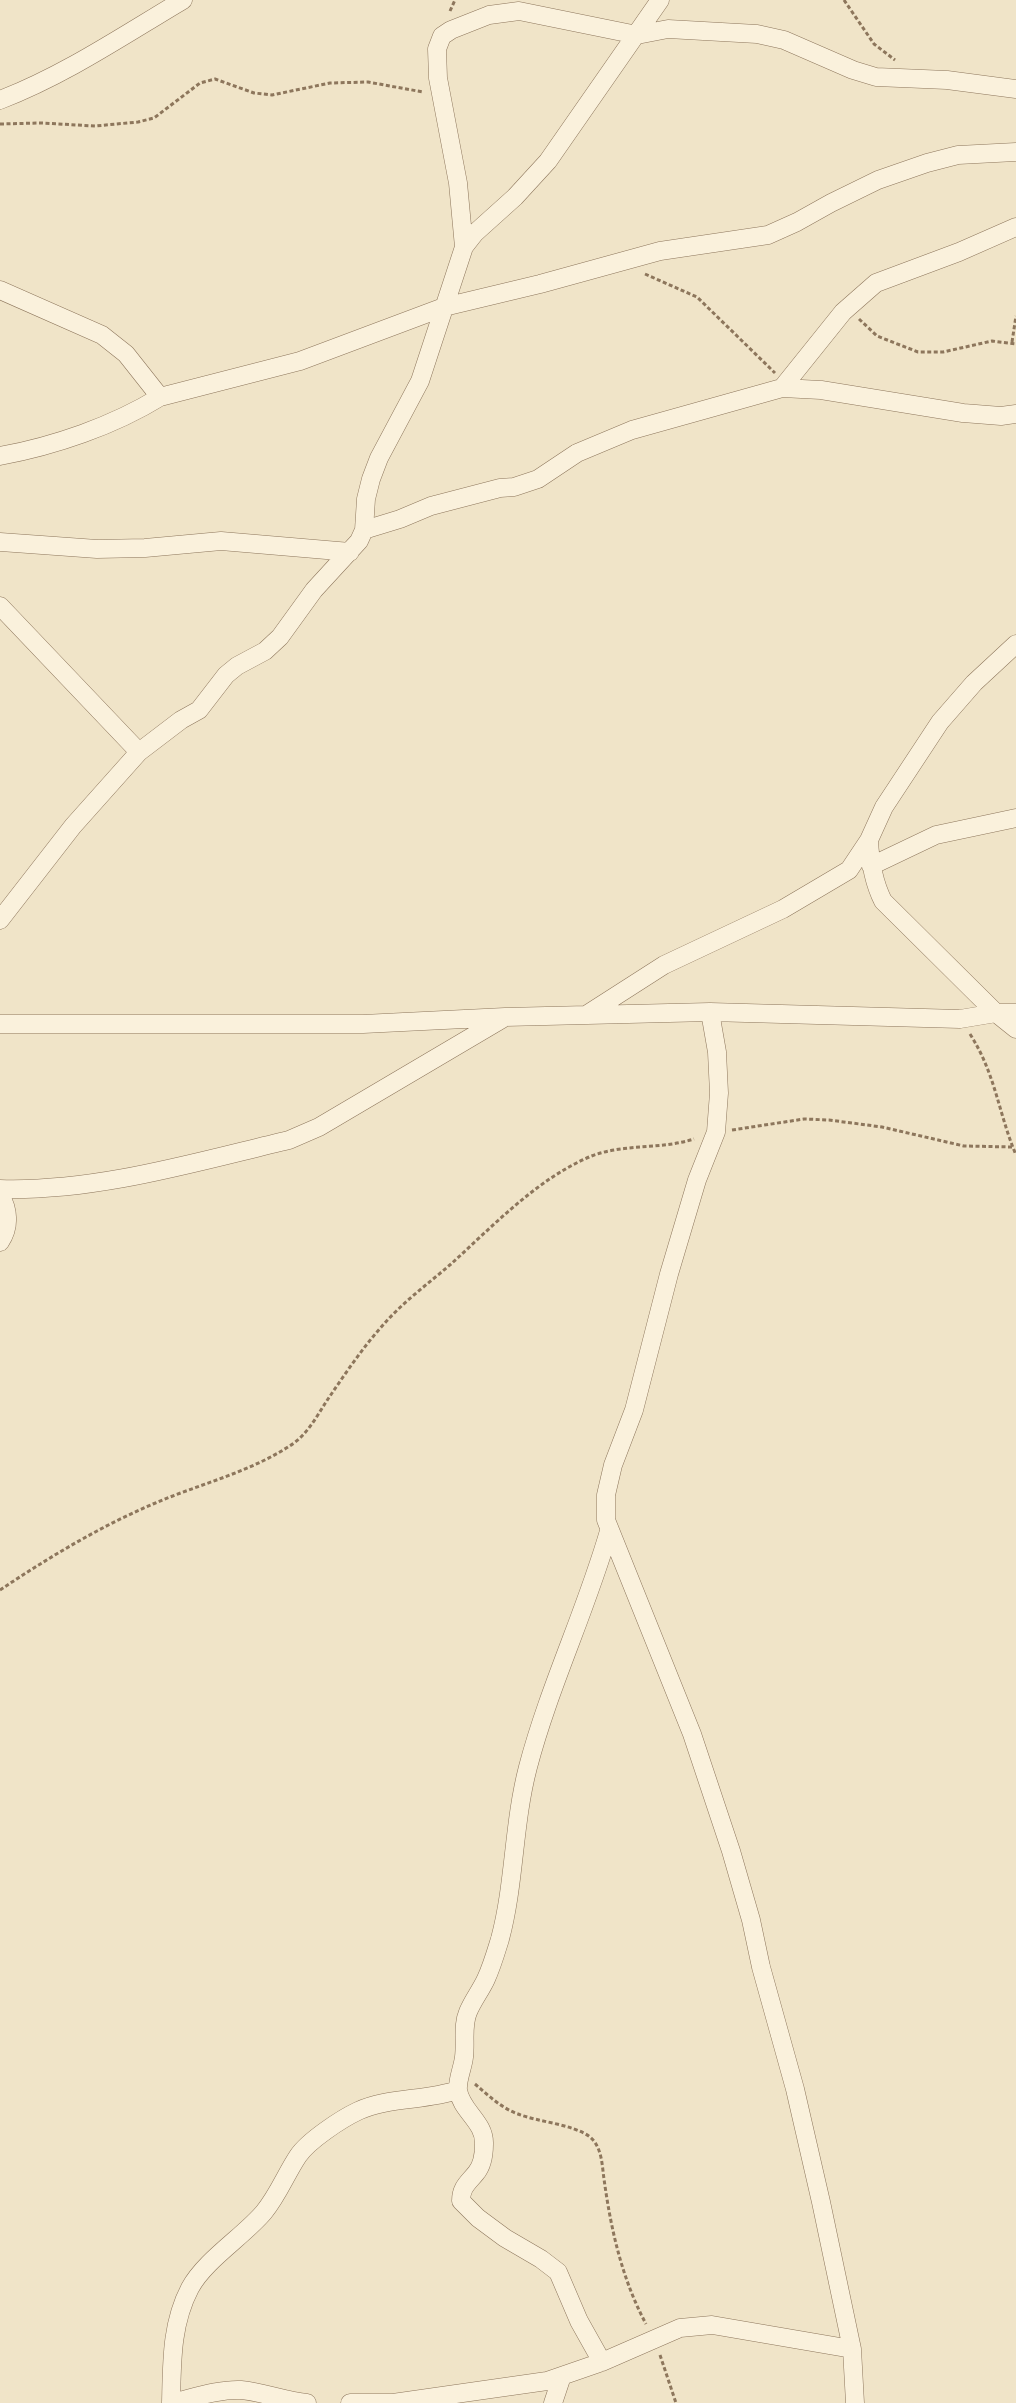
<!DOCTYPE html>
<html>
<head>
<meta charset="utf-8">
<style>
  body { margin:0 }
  canvas { display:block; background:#f0e4c8 }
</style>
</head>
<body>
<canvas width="1016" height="2403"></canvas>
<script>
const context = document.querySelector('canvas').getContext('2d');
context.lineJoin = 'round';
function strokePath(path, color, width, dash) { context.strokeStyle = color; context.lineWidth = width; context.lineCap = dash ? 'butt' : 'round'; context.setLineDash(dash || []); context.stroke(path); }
const minor = new Path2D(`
  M0,100c65,-25 124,-65 183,-100
  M464,247l-6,-64 -20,-105 -1,-29 5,-13 9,-6 38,-15 30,-4 118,24 31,-6 89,5 27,6 69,30 23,7 71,3 69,9
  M0,290l102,45 24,19 34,43
  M782,388l61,-76 33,-29 83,-31 57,-25
  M0,456c54,-10 113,-30 160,-59l140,-36 144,-54 96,-23 120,-33 108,-16 29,-13 34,-19 47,-23 49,-17 31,-8 58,-3
  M364,530l36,-11 31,-13 69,-18 14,-1 24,-8 39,-26 55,-23 150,-42 39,2 142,23 38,3 15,-2
  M0,542l97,7 48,-1 76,-7 129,11
  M0,606l139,146
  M869,840c1,22 4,41 14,61l113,112 20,16
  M871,866l65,-31 80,-17
  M0,920l73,-94 66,-74 42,-32 18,-10 27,-35 11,-9 28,-15 15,-14 34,-47 45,-49 5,-11 2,-31 5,-20 8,-21 41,-77 44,-134 11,-14 40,-36 33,-36 112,-161
  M710,1012l7,40 2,41 -3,39 -19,48 -28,94 -35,136 -21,55 -7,30v25l86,214 39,117 20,69 10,47 34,122 26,113 31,147 3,54
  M586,1015l78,-50 119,-56 66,-39 20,-30 15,-33 56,-85 34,-39 42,-39
  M0,1024h363l142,-7 205,-5 250,7 36,-6h20
  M0,1189c96,3 196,-27 289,-49l30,-13 183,-108
  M0,1195c9,15 10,32 0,47
  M602,2362l-23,-41 -21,-49 -17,-13 -36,-21 -27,-20 -17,-17c0,-14 7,-18 15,-28 6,-7 8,-20 8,-29 1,-22 -23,-33 -26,-54 -1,-10 5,-23 6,-33 2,-15 -2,-31 4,-45 5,-12 13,-22 18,-33 6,-13 10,-27 14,-40 15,-56 13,-115 28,-172 21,-80 58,-156 81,-236
  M171,2403c1,-40 0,-79 19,-115 15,-28 54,-52 74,-76 14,-17 22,-38 34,-56 10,-15 43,-37 60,-45 30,-14 67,-10 100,-21
  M171,2403c22,-5 47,-14 70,-13 22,2 44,11 66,13
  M350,2403h43l154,-22 55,-19 78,-34 32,-3 140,24
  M553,2403l9,-27`);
strokePath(minor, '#8d765c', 19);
strokePath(new Path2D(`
  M844,0l30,44 21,16
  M450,11l5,-11
  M0,124l41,-1 54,3 43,-4 16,-4 46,-35 15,-4 39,14 18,2 58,-12 38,-1 55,10
  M645,274l52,23 78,76
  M859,319l18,17 41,16h25l49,-11 24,3
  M1012,342l4,-26
  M970,1034c26,41 28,78 46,121
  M732,1130l72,-11 25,1 53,7 82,19 49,1
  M0,1590c48,-32 99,-63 153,-86 46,-20 99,-32 141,-61 15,-11 24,-29 34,-44 17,-25 35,-52 56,-75 19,-22 45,-41 67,-60 42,-38 85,-84 138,-107 34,-14 71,-7 105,-18
  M475,2084c13,11 26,24 43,30 20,8 55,10 72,23 12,10 12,28 14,42 7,51 18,100 42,145
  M660,2355l16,48`), '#8d765c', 3, [4, 2.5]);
strokePath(minor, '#faf1dc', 18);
</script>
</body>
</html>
